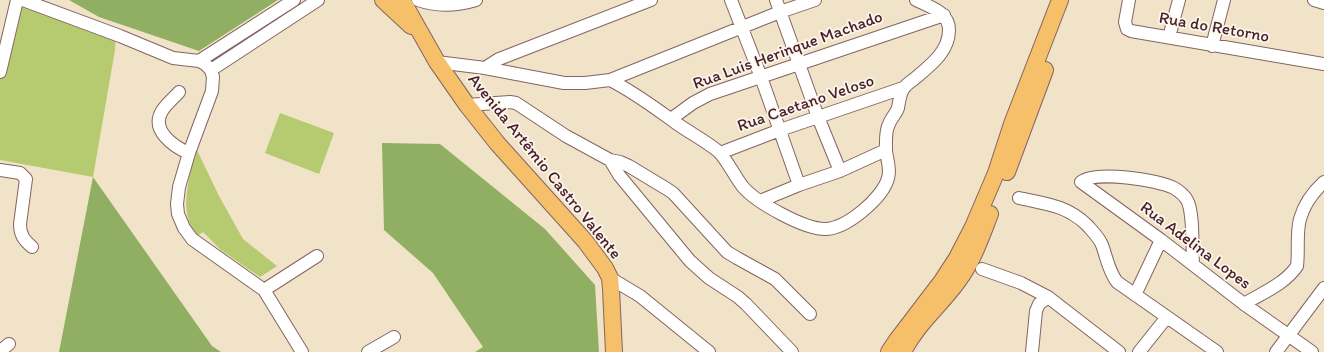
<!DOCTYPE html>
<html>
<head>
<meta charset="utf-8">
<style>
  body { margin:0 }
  canvas { display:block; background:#f1e3c7 }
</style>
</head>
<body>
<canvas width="1324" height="352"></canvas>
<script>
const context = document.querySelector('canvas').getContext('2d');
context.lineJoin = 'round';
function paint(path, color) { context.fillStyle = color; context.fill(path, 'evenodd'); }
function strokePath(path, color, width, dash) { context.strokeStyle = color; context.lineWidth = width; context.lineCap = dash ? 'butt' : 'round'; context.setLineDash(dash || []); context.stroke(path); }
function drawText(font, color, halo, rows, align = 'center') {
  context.font = font + ' Itim,sans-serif'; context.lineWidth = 3.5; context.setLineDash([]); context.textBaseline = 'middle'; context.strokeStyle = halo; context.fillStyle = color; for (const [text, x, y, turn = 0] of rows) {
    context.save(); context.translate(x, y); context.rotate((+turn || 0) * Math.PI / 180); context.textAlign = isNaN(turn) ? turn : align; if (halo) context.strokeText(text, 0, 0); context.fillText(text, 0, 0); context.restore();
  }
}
paint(new Path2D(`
  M16,5l100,31 -1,14 -22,127 -93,-17v-106z
  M280,113l54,20 -15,41 -54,-21z
  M196,148l23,48 24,43 34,27 -17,11 -39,-27 -18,-18 -6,4c-20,-25 -7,-59 -1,-88z`), '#b6cb6f');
paint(new Path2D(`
  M69,0h209l-79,51 -100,-34z
  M382,143l58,1 105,85 50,56 4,67h-124l8,-5 -50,-74 -49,-43z
  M93,177l119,169 9,6h-162z`), '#90af62');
const minor = new Path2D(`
  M23,0l97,36 53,22 26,3 6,3 6,6 2,7 -1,14 -23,62 -10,34 -2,17 1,10 6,14 8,11 72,51 38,62
  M418,0c20,7 38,6 58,0
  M731,0l30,77 38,108
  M776,0l42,117 22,54
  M1129,0l-4,22 2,7 4,2 193,33
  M1314,0l10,3
  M1169,37l10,-37
  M1212,46l12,-46
  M199,61l95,-61
  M437,62l48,6 79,15h21l25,-3 170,-68 35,-12
  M485,68l14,-9 152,-59
  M211,70l107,-70
  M0,72l17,-72
  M610,80c24,12 45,28 66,43 14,10 30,18 43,29 8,8 16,25 24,35 14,16 61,42 82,42 21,0 58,-31 63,-51 3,-9 -1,-18 -2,-27 0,-8 -1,-20 3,-27 2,-6 7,-10 9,-16 1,-6 2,-15 6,-20 2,-3 6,-6 9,-8 15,-13 36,-27 36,-50 0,-18 -19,-23 -33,-30
  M179,92c-5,6 -13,12 -17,19 -12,19 12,36 27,42
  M467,105l43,-3 6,1 50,33 44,24 10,2 9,4 38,23 6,4 54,59 10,6 38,21 35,35
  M671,119l22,-16 17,-9 234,-79
  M720,153l60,-23 123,-42
  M610,160l9,15 71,86 19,17 29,19 8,7 46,48
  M0,170l20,3 6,6 -6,45c0,11 4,16 12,23
  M1019,198c27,6 47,7 68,27 5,6 12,12 15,20 5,13 6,25 15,37l100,70
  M760,201l39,-16 41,-14 46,-21
  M1193,264c-1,-15 1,-52 -6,-64 -3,-5 -8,-9 -13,-12 -17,-8 -78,-18 -93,-6l80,58 83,64 68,48
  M982,269l39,14 27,14 71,55
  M610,278l30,18 69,56
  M264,290l53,-34
  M1135,295l26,-55
  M1244,304c18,-11 41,-20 53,-38 2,-15 -1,-32 3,-47 4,-14 13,-27 24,-37
  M0,351l9,-7
  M368,352l26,-15
  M1032,352l4,-41 3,-7 9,-7
  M1139,352l28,-35
  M1276,352l48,-64`);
const major = new Path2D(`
  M383,0l28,26
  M402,0l35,62 30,43 30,38 88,98 20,27 5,10 1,11 3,63
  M1007,172l38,-102
  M889,352l8,-12 45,-59 15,-23 16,-31 23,-54 16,-49 48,-124
  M903,352c13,-27 38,-47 55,-71 15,-20 23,-44 32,-67`);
strokePath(minor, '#846462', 14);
strokePath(major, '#846462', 18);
strokePath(minor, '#fff', 12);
strokePath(major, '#f6c06b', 16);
drawText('17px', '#4a1f2b', '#fbf7ec', [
  ["Rua do Retorno",1214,28,10],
  ["Rua Luis Herinque Machado",788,51,-20],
  ["Rua Caetano Veloso",806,104,-19],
  ["Avenida Artêmio Castro Valente",544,167,51],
  ["Rua Adelina Lopes",1195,246,37]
]);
</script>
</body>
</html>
